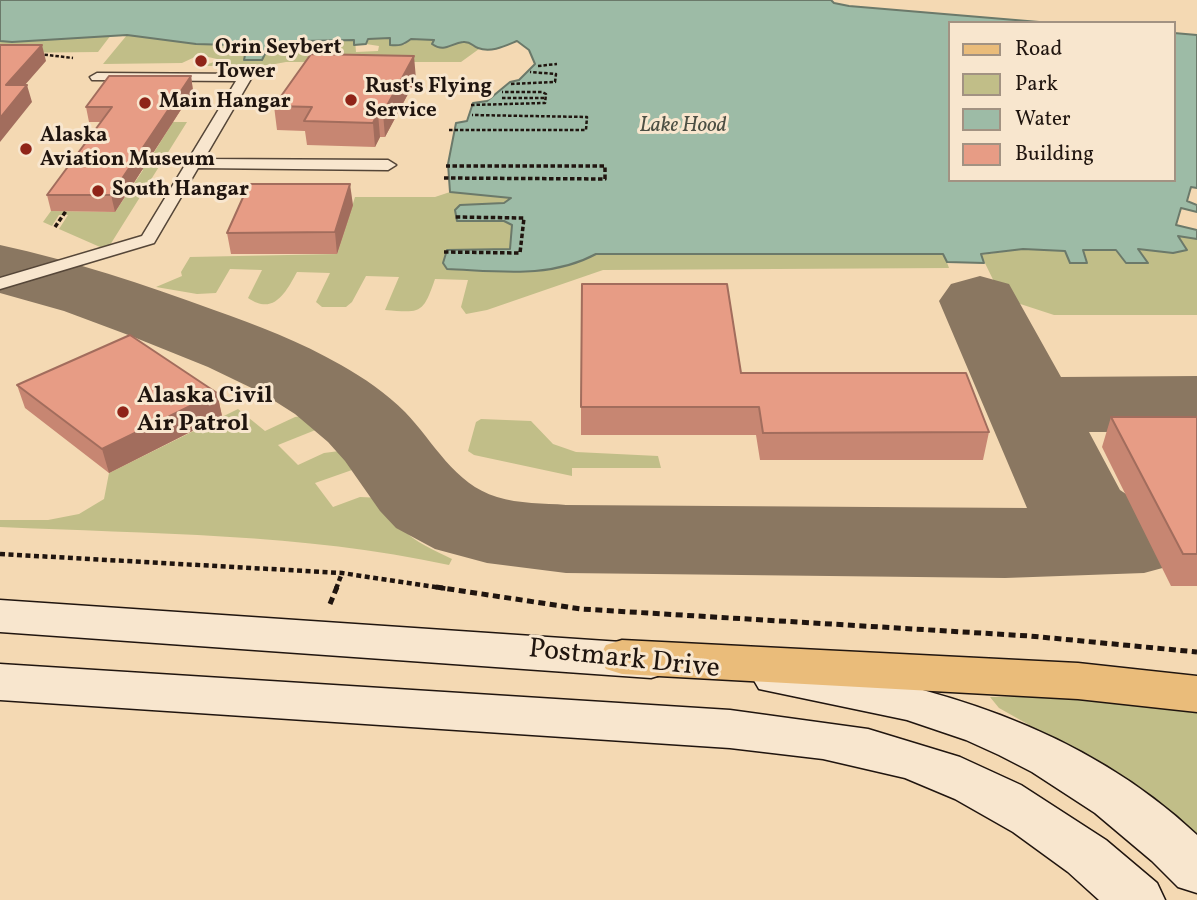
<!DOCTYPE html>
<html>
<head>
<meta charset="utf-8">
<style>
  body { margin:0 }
  #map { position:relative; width:1197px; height:900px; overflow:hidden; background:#f4d9b3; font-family:Vollkorn,serif }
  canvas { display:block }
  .legend { position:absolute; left:948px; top:21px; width:228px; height:161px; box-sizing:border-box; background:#f8e6ce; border:2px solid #a29282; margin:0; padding:9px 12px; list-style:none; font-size:21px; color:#20150f }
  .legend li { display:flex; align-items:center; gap:14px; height:35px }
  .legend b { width:35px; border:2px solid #a29282 }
</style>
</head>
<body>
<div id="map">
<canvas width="1197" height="900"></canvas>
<ul class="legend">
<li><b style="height:9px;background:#eabc7a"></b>Road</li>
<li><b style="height:19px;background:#c1be88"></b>Park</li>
<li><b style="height:19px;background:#9dbba6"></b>Water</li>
<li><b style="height:19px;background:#e79c85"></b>Building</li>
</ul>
</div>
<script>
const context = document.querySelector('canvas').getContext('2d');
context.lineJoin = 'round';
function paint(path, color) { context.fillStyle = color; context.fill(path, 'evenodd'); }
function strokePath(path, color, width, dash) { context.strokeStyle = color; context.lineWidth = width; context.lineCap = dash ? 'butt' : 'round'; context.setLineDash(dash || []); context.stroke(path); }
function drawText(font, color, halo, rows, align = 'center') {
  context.font = font + ' Vollkorn,serif'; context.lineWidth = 6; context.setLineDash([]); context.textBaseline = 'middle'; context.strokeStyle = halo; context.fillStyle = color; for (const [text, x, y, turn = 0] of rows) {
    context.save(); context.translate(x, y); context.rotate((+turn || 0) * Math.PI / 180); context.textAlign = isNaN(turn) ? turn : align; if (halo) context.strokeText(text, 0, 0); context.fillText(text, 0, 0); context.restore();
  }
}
paint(new Path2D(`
  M111,35l-13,17 -98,1v-12z
  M127,35l116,13 3,2 -2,10c36,-18 71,-19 111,-20l1,12 22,-1 1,-5 -13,-2 1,-5 23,-1 1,6 13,1 7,-7 59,4 9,7 -18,13h-175l-22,4h-62l12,-4 3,-3 -18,-4 -17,8 -79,1z
  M135,122h52l-77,123 -10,2 -41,-18 9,-14h-9l-7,11 -9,-4 8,-11 64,1 28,-42 -34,-9 39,1 23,-37z
  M450,192l62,6 -8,5 -44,2 -5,5 2,11h47l8,4 -2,25h-63c56,14 94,34 149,4h348l5,14 -346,2 -116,40 -21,4 -5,-7 7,-27 -33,-1c-12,35 -14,34 -50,31l14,-33 -33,-1 -14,26 -6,5h-24l-6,-5 14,-29 -33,-1c-11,20 -23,44 -49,26l14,-28 -32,-1 -14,24 -19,1 -41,-7 26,-11 -1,-4 9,-15 147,-3 18,-57h80z
  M1177,236l20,3v76h-143l-52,-17 -21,-43 42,-6 42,2 5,12 17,-1 -5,-12h34l31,12 -9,-13 35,4 13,-3z
  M238,409l27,22 30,-14 18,-2 8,7 -3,7 -40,16 20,20 26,-12 23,-3 12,14 -7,6 -37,13 18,24 27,-10 23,1c14,36 36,45 69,61l-3,6c-146,-32 -299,-31 -449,-38v-7h48l31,-6 25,-15 5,-26z
  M481,419l50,2 22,23 23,8 82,4 3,12h-89v8l-98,-21 -6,-4 8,-29z
  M1060,696l137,17v124l-54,-48 -144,-81 -9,-11z`), '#c1be88');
const water = new Path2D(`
  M0,0h831l3,3 15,3 202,17h-101v157h224v-147l23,2v153l-6,-1 -4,14 10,4v7l-16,-4 -5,17 21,5v9l-19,-3 9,14 -14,3 -35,-4 10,14h-22l-10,-13h-33l4,13h-17l-5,-12 -42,-2 -42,5 3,9 -37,-1 -4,-8h-347c-46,25 -98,17 -149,15l-4,-6 4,-13 63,-1 2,-24 -8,-4h-47l-2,-11 5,-5 44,-2 7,-5 -61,-6 -2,-28 8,-41 11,-2 6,-18 14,-2 23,-19 9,-2 16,-16 -6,-14 -12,-9c-12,5 -26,12 -39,7 -6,-2 -7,-7 -15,-6 -12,1 -18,11 -31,2l2,-4 -23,-1c-8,6 -11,7 -21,6v-7l-22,1 -2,5 -12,1v-5l-53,1 -33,7 -6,12h-18l2,-10 -16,-5 -34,-1 -69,-9 -115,7 -12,-1z`);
paint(water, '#9dbba6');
strokePath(water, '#6b796a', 2);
paint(new Path2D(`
  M0,245c73,16 144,39 214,65 43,15 87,32 127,55 23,13 45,28 64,47 29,30 49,72 92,85 22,7 47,6 69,8l461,3 -88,-207 12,-17 29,-8 29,8 52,93 136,-1v56h-108l31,58 21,14 40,11 15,24 -15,24 -37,10 -139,5 -439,-5 -79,-10 -52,-14 -39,-21 -16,-17 -35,-50 -17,-19 -33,-28 -33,-21 -54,-26 -77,-31 -67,-25 -64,-18z`), '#8a7761');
const lane = new Path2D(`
  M97,73l153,1 2,3 -48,82 184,1 8,5 -8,5 -190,-2 -44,75 -154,46v-11l142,-42 94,-155 -144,-1 -2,-3z`);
const secondary = new Path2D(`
  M0,600l651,44 16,5 7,12 -7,12 -16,5 -651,-46z
  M776,660c154,23 305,66 421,175v58l-19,-6 -26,-26 -57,-48 -63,-41 -33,-17 -33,-15 -59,-20 -148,-31 -7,-12 7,-12z
  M0,664l730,46 138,19 92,28 61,28 85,55 51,43 8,17h-66l-31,-28 -55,-40 -58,-33 -50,-21 -82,-19 -93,-11 -730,-48z`);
const primary = new Path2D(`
  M622,640l456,23 119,13v36l-119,-13 -456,-25 -16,-5 -7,-12 7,-12z`);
strokePath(lane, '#554638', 3);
strokePath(secondary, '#20150f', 3);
strokePath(primary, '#20150f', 3);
strokePath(new Path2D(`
  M39,54l34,4
  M538,66l19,-2
  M511,84l44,-2 1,-8 -26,-2
  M502,98h43
  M471,105l74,-2 1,-9 -4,-2h-40
  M449,130h137l1,-13 -115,-2`), '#20150f', 2.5, [3.5, 2]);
strokePath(new Path2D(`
  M444,178l161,1v-13h-159
  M55,227l11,-16
  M444,252l76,1 4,-35 -69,-1`), '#20150f', 3.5, [4.5, 2.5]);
strokePath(new Path2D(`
  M0,554l342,19 106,16
  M336,589l6,-16`), '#20150f', 4.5, [5, 3.5]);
strokePath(new Path2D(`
  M436,587l145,22 449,27 167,16
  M330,604l7,-17`), '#20150f', 5, [7, 4.5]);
paint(lane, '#f8e6ce');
paint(secondary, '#f8e6ce');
paint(primary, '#eabc7a');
paint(new Path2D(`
  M191,76l2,15 -78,121 -64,-1 -4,-16 54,-73h-12l-3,-15z
  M416,79l-31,58h-5l-5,10 -68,-2 -2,-14 -28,-1 -3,-24z
  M353,205l-16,49h-106l-4,-21z
  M741,373l248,59 -6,28h-223l-4,-25h-175v-28z
  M17,385l200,8 5,23 -113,57 -84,-65z
  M1111,417h86v169h-26l-69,-139z`), '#c78672');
paint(new Path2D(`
  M42,45l4,16 -36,41 -4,-17z
  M414,56l2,23 -31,58 -2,-24z
  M191,76l2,15 -78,121 -4,-17z
  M27,85l5,17 -32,40v-24z
  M378,113l2,24 -5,10 -2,-24z
  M350,184l3,21 -16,49 -2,-22z
  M217,393l5,23 -113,57 -7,-24z`), '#a26d5d');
const building = new Path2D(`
  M0,45h42l-36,40h21l-27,33z
  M311,54l103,2 -31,57h-5l-5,10 -69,-2 8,-14 -38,-1z
  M109,76h82l-80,119h-64l65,-88h-26z
  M249,184h101l-15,48 -108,1z
  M582,284h145l14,89h225l23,59 -226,1 -4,-26h-178z
  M130,335l87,58 -115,56 -85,-64z
  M1111,417h86v137h-14z`);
paint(building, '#e79c85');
strokePath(building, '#a26d5d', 2);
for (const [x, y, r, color] of [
  [201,61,7,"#8f2418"],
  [351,100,7,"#8f2418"],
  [145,103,7,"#8f2418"],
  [26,149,7,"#8f2418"],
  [98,191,7,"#8f2418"],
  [123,412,7,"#8f2418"]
]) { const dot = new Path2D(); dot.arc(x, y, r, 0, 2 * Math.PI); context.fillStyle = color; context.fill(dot); strokePath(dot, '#f8e6ce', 2.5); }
drawText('bold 21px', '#20150f', '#f8e6ce', [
  ["Orin Seybert",215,49],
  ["Tower",215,73],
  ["Rust's Flying",365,88],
  ["Service",365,112],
  ["Main Hangar",159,103],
  ["Alaska",40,137],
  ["Aviation Museum",40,161],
  ["South Hangar",112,191]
], 'left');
drawText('italic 21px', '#4c4f44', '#f8e6ce', [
  ["Lake Hood",683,127]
]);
drawText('bold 24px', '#20150f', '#f8e6ce', [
  ["Alaska Civil",137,398],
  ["Air Patrol",137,426]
], 'left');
drawText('28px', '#20150f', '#f8e6ce', [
  ["Postmark Drive",624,661,6]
]);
</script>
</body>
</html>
